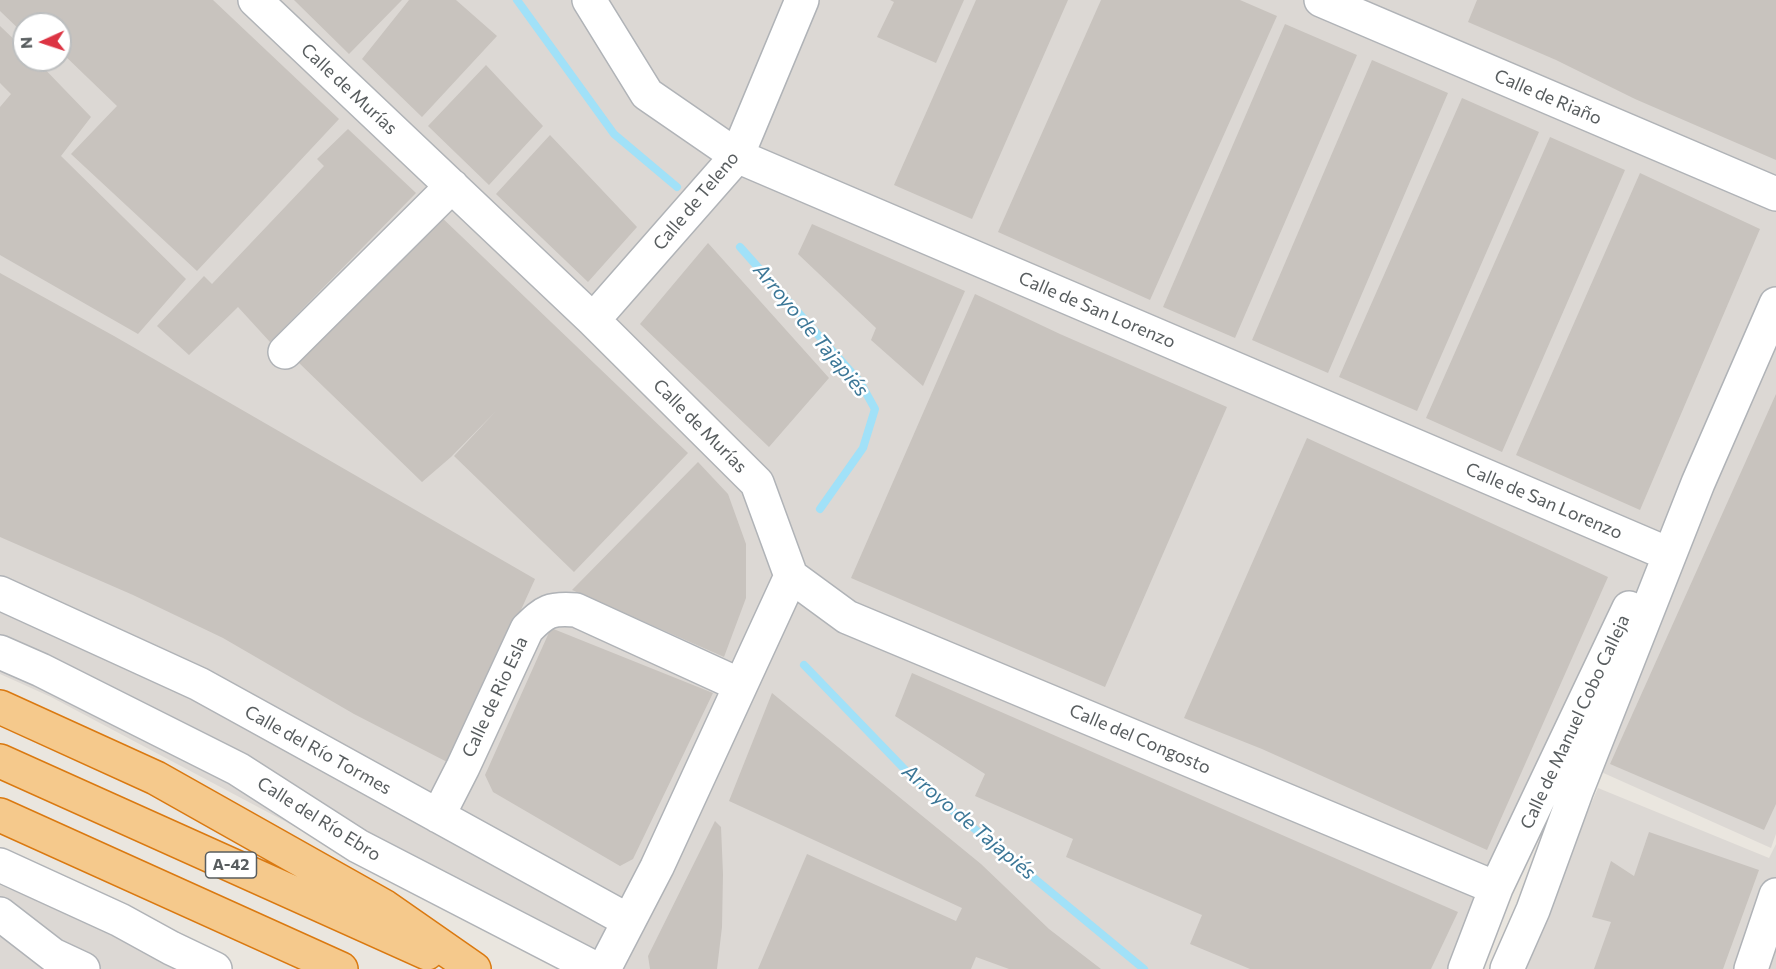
<!DOCTYPE html>
<html>
<head>
<meta charset="utf-8">
<style>
  body { margin:0 }
  #map { position:relative; width:1776px; height:969px; overflow:hidden; background:#eae6df; font-family:Commissioner,sans-serif }
  canvas { display:block }
  .north { position:absolute; left:12px; top:12px; width:60px; height:60px; box-sizing:border-box; background:#fff; border:2px solid #bcbebf; border-radius:50%; rotate:267deg; font-size:16px; font-weight:700; line-height:24px; text-align:center; color:#585d5f }
  .north::after { content:''; display:block; margin:auto; width:21px; height:27px; background:#dc3443; clip-path:polygon(50% 0,100% 100%,50% 72%,0 100%) }
</style>
</head>
<body>
<div id="map">
<canvas width="1776" height="969"></canvas>
<div class="north">N</div>
</div>
<script>
const context = document.querySelector('canvas').getContext('2d');
context.lineJoin = 'round';
function paint(path, color) { context.fillStyle = color; context.fill(path, 'evenodd'); }
function strokePath(path, color, width, dash) { context.strokeStyle = color; context.lineWidth = width; context.lineCap = dash ? 'butt' : 'round'; context.setLineDash(dash || []); context.stroke(path); }
function drawText(font, color, halo, rows, align = 'center') {
  context.font = font + ' Commissioner,sans-serif'; context.lineWidth = 5; context.setLineDash([]); context.textBaseline = 'middle'; context.strokeStyle = halo; context.fillStyle = color; for (const [text, x, y, turn = 0] of rows) {
    context.save(); context.translate(x, y); context.rotate((+turn || 0) * Math.PI / 180); context.textAlign = isNaN(turn) ? turn : align; if (halo) context.strokeText(text, 0, 0); context.fillText(text, 0, 0); context.restore();
  }
}
paint(new Path2D(`
  M0,0h1776v834l-5,14 -201,-90 -92,211h-915l-512,-272 -51,-23zM24,24h36v36h-36z
  M1598,788l171,70 7,-14v125h-257z
  M0,885l195,84h-195z`), '#dcd8d4');
strokePath(new Path2D(`
  M517,0l97,134 63,53
  M740,247l120,135 15,27 -12,39 -43,61
  M804,665l109,113 231,191`), '#a1e1f8', 8);
paint(new Path2D(`
  M0,0h213l126,119 -142,152 -126,-117 46,-48 -57,-55v-27h-36v10l-24,-23z
  M294,0h108l-53,54z
  M409,0h47l41,36 -75,81 -60,-58z
  M890,0h74l-28,63 -59,-26 17,-35z
  M976,0h92l-96,219 -78,-34z
  M1101,0h139l37,16 -127,284 -152,-68z
  M1477,0h299v160l-141,-61 -79,-39 -88,-38z
  M1285,24l72,31 -122,283 -72,-31z
  M0,26l24,23v11h12l55,57 -30,39 125,123 -48,55 -138,-79v-148l11,-13 -11,-11z
  M1372,60l76,33 -120,280 -76,-33z
  M486,65l57,61 -54,59 -61,-59z
  M1462,98l77,34 -122,279 -78,-34z
  M348,129l68,64 -146,149 -32,-35 -49,48 -32,-29 47,-50 8,8 112,-118 -7,-7z
  M550,135l87,92 -49,55 -92,-88z
  M1550,137l75,33 -123,282 -76,-34z
  M1640,173l120,56 -120,281 -124,-55z
  M437,213l251,240 -114,119 -120,-116 42,-45 -45,46 -29,25 -125,-121z
  M812,224l153,67 -42,95 -52,-46 5,-12 -78,-74z
  M708,243l121,135 -60,69 -129,-123z
  M0,273l114,63 421,243 -84,185 -97,-50 -131,-76 -90,-43 -133,-58z
  M975,294l85,40 167,73 -122,280 -254,-109z
  M1776,394v410l-12,26 -154,-66z
  M1307,438l301,139 -121,273 -225,-101 -78,-31z
  M698,462l30,32 18,50v54l-22,59 -152,-67z
  M551,628l162,65 -80,166 -13,7 -127,-74 -8,-17z
  M912,673l546,239 -27,57h-181l-60,-25 12,-29 -136,-58 7,-18 -98,-43 10,-22 -90,-58z
  M772,693l209,171 68,65 52,40h-92l-33,-12 -5,12h-213l49,-115 149,67 6,-13 -233,-107z
  M715,821l6,6 2,47 -1,53 -5,42h-67l-2,-13z
  M1649,832l110,38 -36,99h-129l17,-47 -19,-5 19,-56 23,15z`), '#c8c3be');
const minor = new Path2D(`
  M255,0l338,320 164,163 34,93 -134,291 -53,102
  M589,0l58,94 90,62 922,394
  M1321,0l455,194
  M593,320l144,-164 65,-156
  M285,352l167,-166
  M791,576l56,41 649,271
  M0,593l199,91 430,237
  M0,652l41,18 197,99 120,77 238,123
  M438,816l25,-49 64,-138c18,-18 23,-21 49,-19l164,75
  M0,865l120,55 51,28 44,21
  M0,914l53,41 30,14
  M1465,969l31,-81 133,-280
  M1507,969l26,-59 43,-118 122,-309 78,-179
  M1751,969l25,-74`);
const highway = new Path2D(`
  M0,707l156,71 229,129 89,62
  M0,761l427,192
  M0,815l341,154`);
strokePath(minor, '#b0b3b7', 36);
strokePath(highway, '#da7910', 36);
strokePath(minor, '#fff', 33);
strokePath(highway, '#f5c98c', 33);
for (const [x, y, w] of [
  [231,865,51]
]) { const box = new Path2D(); box.roundRect(x - w / 2, y - 13, w, 26, 4.5); context.fillStyle = '#fff'; context.fill(box); strokePath(box, '#585d5f', 1.5); }
drawText('bold 16px', '#585d5f', null, [
  ["A-42",231,865]
]);
drawText('18px', '#585d5f', '#fff', [
  ["Calle de Murías",349,89,43],
  ["Calle de Riaño",1548,97,23],
  ["Calle de Teleno",696,201,-50],
  ["Calle de San Lorenzo",1097,310,23],
  ["Calle de Murías",700,426,45],
  ["Calle de San Lorenzo",1544,501,23],
  ["Calle de Rio Esla",495,697,-65],
  ["Calle de Manuel Cobo Calleja",1575,722,-65],
  ["Calle del Congosto",1140,739,23],
  ["Calle del Río Tormes",318,750,29],
  ["Calle del Río Ebro",319,819,32]
]);
drawText('italic 20px', '#3c7797', '#fff', [
  ["Arroyo de Tajapiés",811,330,50],
  ["Arroyo de Tajapiés",969,822,40]
]);
</script>
</body>
</html>
